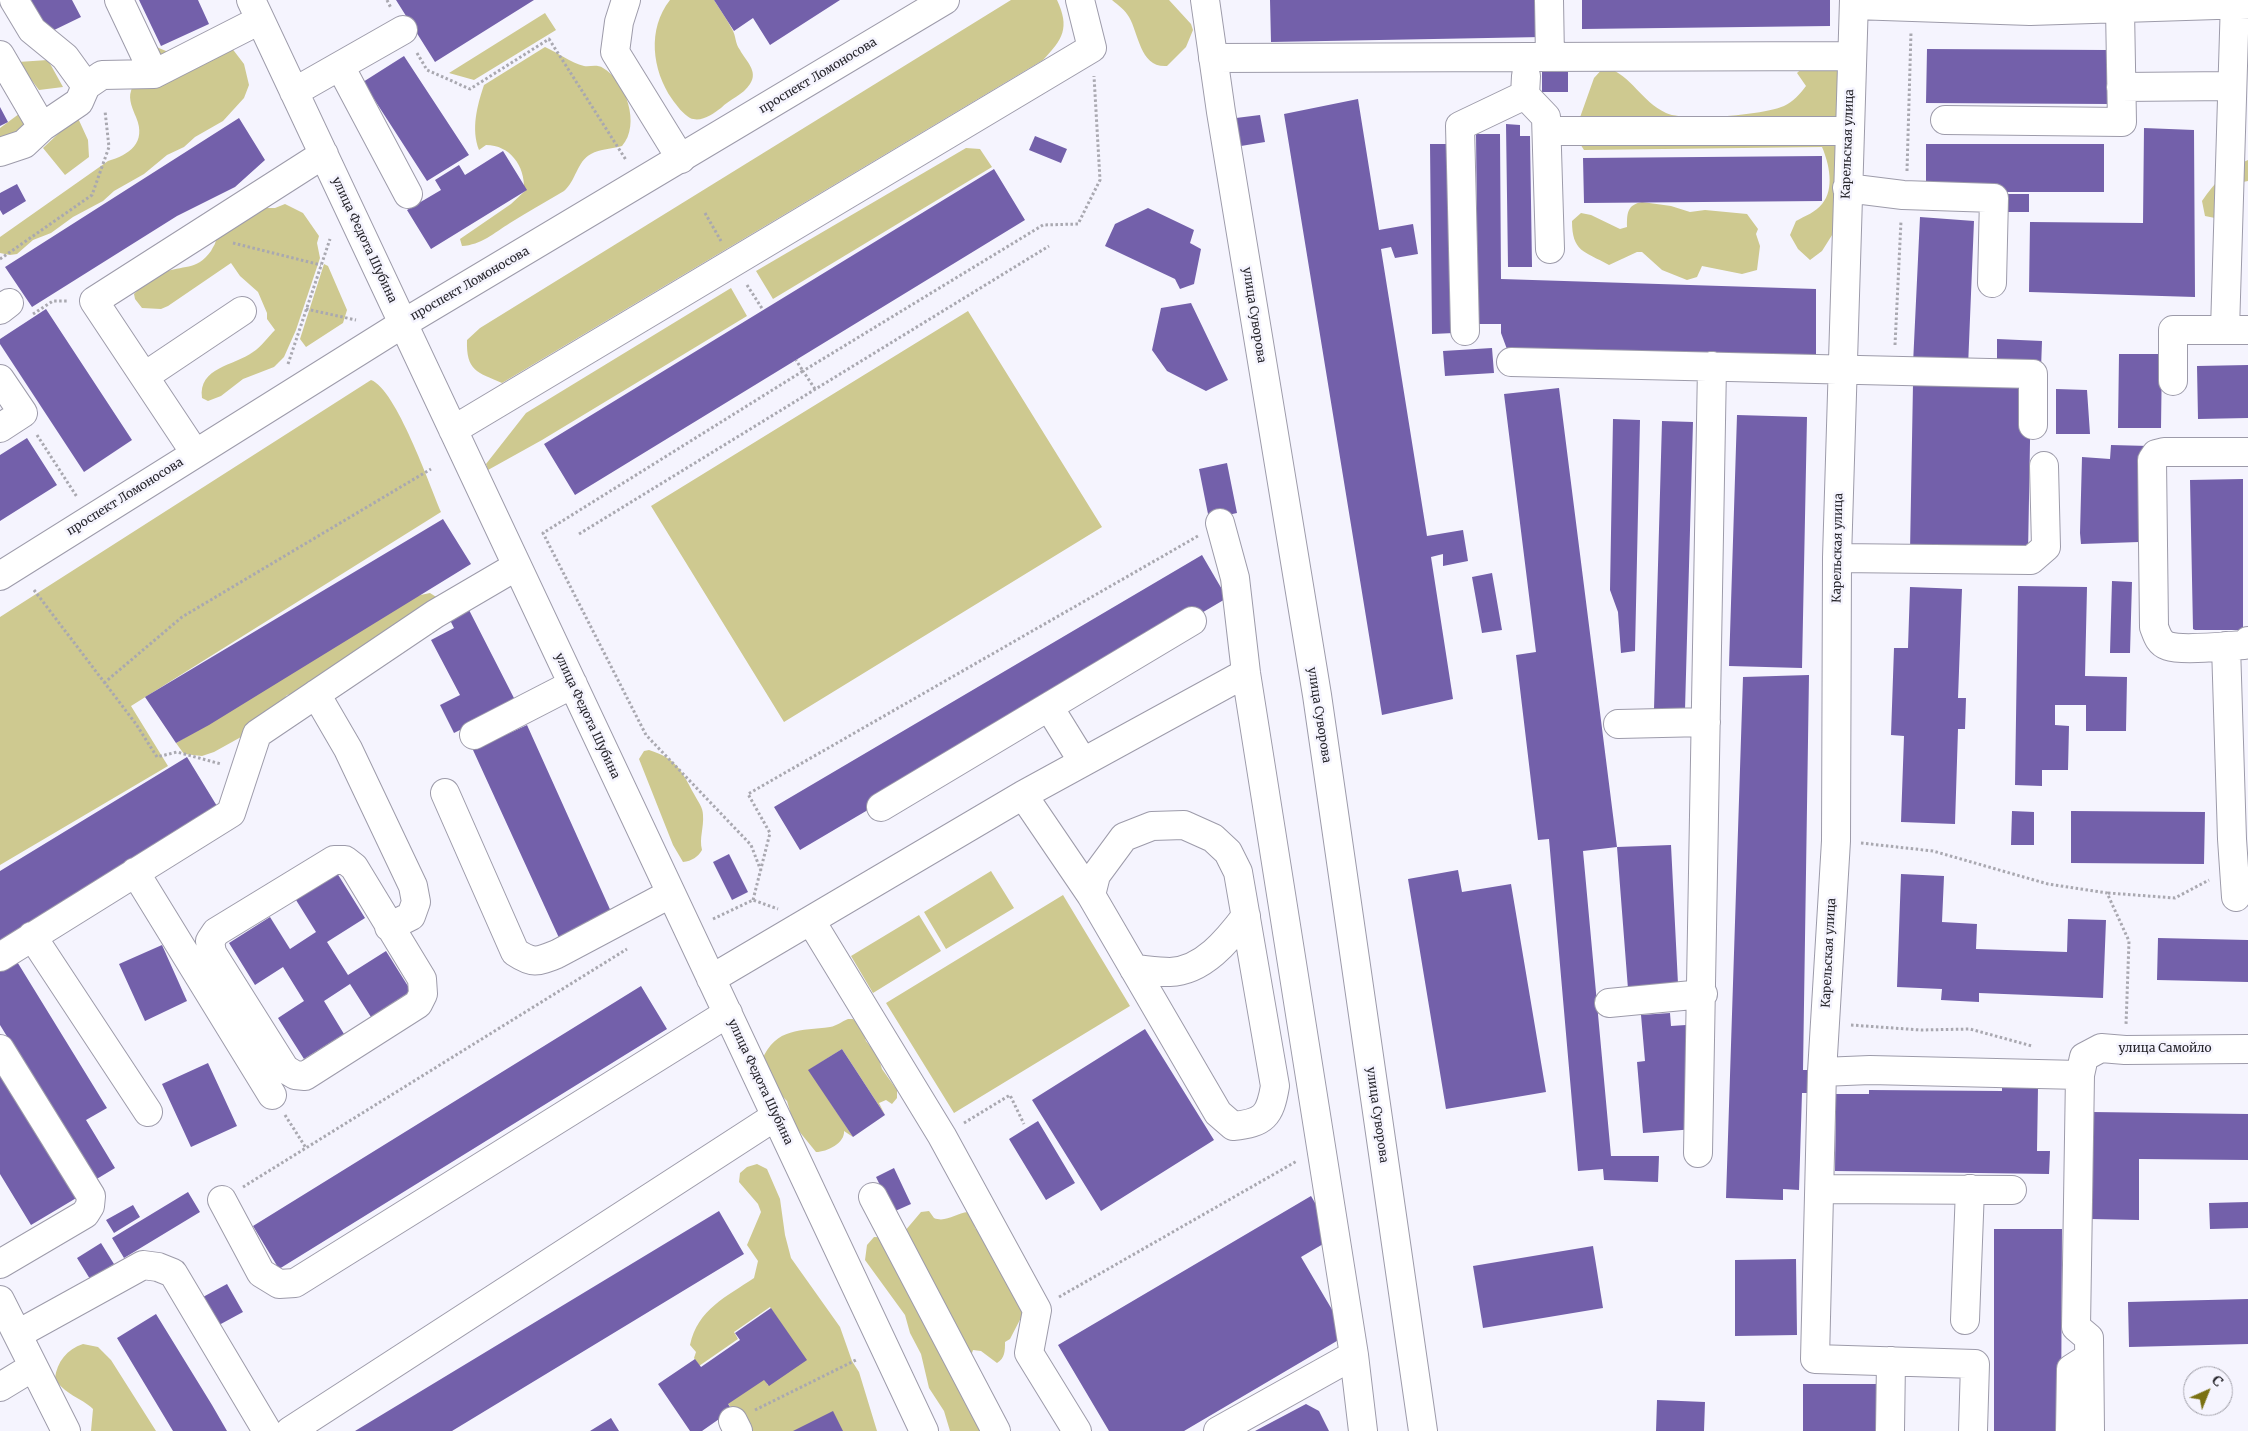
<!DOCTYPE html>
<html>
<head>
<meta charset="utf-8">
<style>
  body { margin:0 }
  #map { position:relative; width:2248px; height:1431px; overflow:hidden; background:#f5f4fe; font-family:Merriweather,serif }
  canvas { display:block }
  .north { position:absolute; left:2183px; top:1366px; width:50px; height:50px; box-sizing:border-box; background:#f5f4fe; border:1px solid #a2a1aa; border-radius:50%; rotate:44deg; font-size:14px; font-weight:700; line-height:20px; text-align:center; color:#26252b }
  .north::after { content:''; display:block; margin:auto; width:18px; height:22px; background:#7a7112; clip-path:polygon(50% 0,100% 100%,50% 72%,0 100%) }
</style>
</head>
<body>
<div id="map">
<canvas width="2248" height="1431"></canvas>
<div class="north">С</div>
</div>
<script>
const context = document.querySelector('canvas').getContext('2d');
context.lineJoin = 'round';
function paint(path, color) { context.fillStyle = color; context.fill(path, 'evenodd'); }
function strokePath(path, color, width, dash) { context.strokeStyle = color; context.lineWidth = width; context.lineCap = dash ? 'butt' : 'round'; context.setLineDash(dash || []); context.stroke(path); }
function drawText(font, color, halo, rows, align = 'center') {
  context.font = font + ' Merriweather,serif'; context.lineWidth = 5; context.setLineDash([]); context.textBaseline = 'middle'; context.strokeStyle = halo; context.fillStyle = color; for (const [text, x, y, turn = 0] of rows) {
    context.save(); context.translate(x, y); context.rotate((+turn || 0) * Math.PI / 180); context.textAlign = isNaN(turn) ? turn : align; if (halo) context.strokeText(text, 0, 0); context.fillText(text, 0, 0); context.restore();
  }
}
paint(new Path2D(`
  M670,0h44c6,10 13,19 18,29 4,6 3,15 8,21 5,10 19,21 10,34 -7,11 -20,15 -29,24 -8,6 -20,15 -31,10 -7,-4 -13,-12 -18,-19 -20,-29 -25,-70 -2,-99z
  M1011,0h46c13,28 6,39 -14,60l-541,323c-25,-11 -36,-12 -35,-43l13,-12z
  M1112,0h57l22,24 2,6 -7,17 -19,19c-27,2 -28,-32 -38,-49 -4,-7 -11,-12 -17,-17z
  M545,13l11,17 -82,50 -25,-7z
  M154,46l12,5 65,-4 13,17 5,21 -5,13 -21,23 -28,16 -11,10 -17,8 -23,19 -30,17 -11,10 -30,16 -22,16 -18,7 -16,14 -7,1 -10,-2v-16l108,-76c21,-6 39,-18 28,-44 -3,-7 -8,-18 -5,-26 4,-15 16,-31 23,-45z
  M545,47c12,5 26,16 39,19 6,1 13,-2 19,2 23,13 38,57 19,78 -10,3 -22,3 -31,8 -14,7 -15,27 -27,37 -18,11 -37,21 -54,32 -16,10 -29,22 -48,23l-2,-7 51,-35 15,-14 -2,-1c1,-23 -14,-44 -38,-44l-7,5c-8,-21 -2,-44 5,-65z
  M48,60l15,27 -24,3 -21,-28z
  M1809,62l28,8 6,13 -4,141 -17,27 -12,9 -12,-11 -8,-14 6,-14c9,-5 20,-9 26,-17 13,-15 7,-41 0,-57l-238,3 -7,-11 1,-16 16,-45 11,-12c28,11 36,35 61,47 19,9 98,2 118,-7 9,-4 16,-12 22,-20l-9,-13z
  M23,111l3,11 -8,12 -18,8v-14z
  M77,116l11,24 1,17 -24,18 -22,-27z
  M966,148l14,1 12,18 -219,132 -17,-28z
  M2248,160v21l-5,1 -23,37 -15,-3 -3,-15c12,-18 26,-33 46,-41z
  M1642,202l29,4 19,6 15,-2 42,4 11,15 -2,5 4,12 -3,24 -15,4 -40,-8 -5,11 -10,3 -25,-10 -20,-18h-5l-28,13c-25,-14 -37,-13 -37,-44l9,-8 10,2 29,14 7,-2c0,-14 0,-22 15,-25z
  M285,204l18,9 16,23 -2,7 3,15 -24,72 -12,27 -10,10 -31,12 -22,17 -13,5 -6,-3c-4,-31 32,-32 51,-46 8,-5 15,-15 22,-22l-8,-11v-6l-9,-21 -18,-16 -9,-13 -63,43 -7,3 -19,-1 -7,-9 -1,-5c8,-9 18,-17 29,-21 20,-9 33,-1 48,-22 3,-6 5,-7 5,-14l46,-29h13z
  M324,264l4,2 19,44 -4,13 -37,24 -6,-8z
  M731,288l16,28 -205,124 -54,30 -2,-6 40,-51z
  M968,311l134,216 -318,195 -133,-216z
  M371,380c25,9 59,106 70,132l-310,194 37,60 -168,99v-248z
  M430,593l11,7 -143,93 -11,2 -8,10 -38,32 -27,15 -12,4 -18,-2 -8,-11 240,-147z
  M649,750c28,9 32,20 45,44 4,8 9,13 9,21 1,13 -4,23 -1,35 -4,7 -10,11 -19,12l-10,-17 -34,-86 5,-8z
  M991,871l23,37 -68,41 -22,-37z
  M1063,895l67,111 -176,107 -68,-110z
  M919,915l22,36 -68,42 -22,-37z
  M848,1019h5l9,10 4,12 12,15 4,13 15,21v8l-5,6 -6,-4 -7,3 6,12 -43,-66 -33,21 44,67 -9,-6c1,12 -17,21 -28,21l-22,-27 -7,-24 -10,-10 -15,-31c14,-33 39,-29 68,-33 7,-1 12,-6 18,-8z
  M757,1164l10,5 13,30 5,36 6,23 49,69 12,34 7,11 18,59h-124l-26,-28 36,-25 5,7 37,-26 -35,-52 -36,25 4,7 -39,27 -5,-8 2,-6 -6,-7c8,-36 36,-48 64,-67l4,-17 -11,-16 14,-33 -3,-8 -19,-22 1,-9 7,-6z
  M929,1211l5,7c12,5 22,-5 34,-6l6,10 1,6 16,18 34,64 -15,29 -5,3c0,9 0,16 -8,21l-16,-12 -8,-1 -2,6 39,75h-60l-6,-20 -15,-23 -8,-34 -11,-21 -5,-18 -40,-55 2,-15 7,-8 25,1 22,-26z
  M83,1344l15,3 13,13 45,71h-65l2,-22c-12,-12 -29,-14 -38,-31 2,-16 12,-29 28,-34z`), '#cec990');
paint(new Path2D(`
  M31,0h41l9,17 -33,16z
  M139,0h59l11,24 -48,22z
  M396,0h138l-99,62z
  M714,0h126l-70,45 -17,-27 -19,13z
  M1270,0h271l1,37 -271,5z
  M1582,0h248v26l-248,3z
  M1927,49l180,1v54l-181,-1z
  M404,56l65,99 -42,26 -64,-99z
  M1542,72h26v20h-26z
  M1358,99l21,131 34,-6 5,30 -23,4 -4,-11 -10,2 46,287 36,-6 5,31 -25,5v-12l-12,3 22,142 -71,16 -98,-601z
  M0,107l8,15 -8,4z
  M1260,115l5,27 -24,4 -5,-28z
  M239,118l26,42 -30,27 -58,29 -145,91 -27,-40z
  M1506,124l14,1v11h10l2,131h-24z
  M2144,128l50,2 1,167 -166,-5 1,-70 113,1z
  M1476,134h24l1,145 315,10v74l-305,-3 -10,-27v-9h-23z
  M1035,136l32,13 -6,14 -32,-13z
  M1430,144h22l2,189 -22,1z
  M1926,144h178v48h-178z
  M503,151l24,39 -96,59 -24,-39 34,-20 -6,-10 24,-15 6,10z
  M1822,156v45l-238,2 -1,-45z
  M994,169l31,51 -450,275 -31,-51z
  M17,184l9,17 -23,14 -3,-5v-17z
  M2007,194h22v18h-22z
  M1148,208l46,22 -4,13 11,6 -7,35 -14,5 -5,-10 -70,-33 10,-22z
  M1920,217l54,4 -6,146 -55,-3z
  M1191,303l37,77 -22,11 -39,-20 -15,-21 9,-42z
  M46,309l86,131 -48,32 -84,-128v-5z
  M1997,339l45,2 -1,28 -44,-2z
  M1492,348l2,25 -49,3 -2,-25z
  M2119,354h43l-1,74h-43z
  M2248,365v53l-50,1 -1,-53z
  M1913,384l118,2 -3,168 -118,-2z
  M1559,388l58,459 -34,4 28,305h48l-1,26 -54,-2 -1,-11 -25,2 -29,-332 -11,1 -22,-185 20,-3 -32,-258z
  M2056,389l31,1 3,44h-34z
  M1737,415l70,2 -5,251 -73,-2z
  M1613,419l27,1 -5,231 -14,2 -3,-41 -8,-22z
  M1662,421l31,1 -8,288 -31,-1z
  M27,438l30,47 -57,36v-66z
  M2111,445l38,1 -10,96 -58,2 -1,-11 2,-76 28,2z
  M1227,463l10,50 -28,6 -10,-50z
  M2243,479v151h-48l-2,-1 -3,-149z
  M443,519l28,45 -262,161 -33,18 -31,-46z
  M1202,555l25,43 -427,252 -26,-43z
  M1492,573l10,57 -20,3 -10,-56z
  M2112,581l20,1 -2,71h-20z
  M2018,586l69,1 -2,89 42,1 -1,54h-40v-26h-31v20l14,1 -1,44h-26v16l-27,-1z
  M1910,587l52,2 -4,109h8l-1,31h-7l-3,95 -54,-2 3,-86 -13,-1 3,-87h14z
  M468,608l48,94 -62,31 -14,-28 20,-10 -29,-55 23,-12 -5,-10z
  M1809,675l-6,395h14l-1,23h-14l-3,97 -16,-1v11l-57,-2 17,-521z
  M527,725l86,191 -53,24 -87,-190z
  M187,757l33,54 -220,135v-75z
  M2012,811l22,1v33h-23z
  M2071,811l134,1 -1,52 -133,-1z
  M1671,845l7,139 -50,5 -11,-142z
  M729,854l19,38 -16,8 -19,-38z
  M1458,870l4,22 49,-8 35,208 -100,17 -38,-230z
  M337,873l28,45 -38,24 21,33 38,-24 25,40 -40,26 -21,-33 -26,17 20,33 -40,25 -26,-41 26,-17 -21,-34 -28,18 -26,-42 41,-26 20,32 26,-17 -20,-32z
  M1901,874l43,2 -2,46 35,2 -1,25 91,3 1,-33 38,1 -3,78 -124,-5v9l-38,-2 1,-11 -45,-2z
  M2158,938l90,2v42l-91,-2z
  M162,945l25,56 -42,20 -26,-57z
  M16,960l91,148 -21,12 29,48 -20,12 -95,-155v-55z
  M641,986l26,43 -388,240 -26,-43z
  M1670,1013l1,13 15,-1 9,104 -52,4 -6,-71 8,-1 -4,-46z
  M1145,1029l69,111 -113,71 -69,-111z
  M842,1049l43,66 -32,22 -45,-67z
  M208,1063l29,63 -46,21 -29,-63z
  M0,1070l78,127 -47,28 -31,-51z
  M2002,1086l36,1 -1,64h13l-1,23 -214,-3 1,-77h33v-4l133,1z
  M2092,1112l156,2v46l-109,-1v61l-48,-1z
  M1038,1121l37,62 -29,17 -37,-61z
  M894,1168l17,36 -18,8 -17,-35z
  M188,1192l12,20 -76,46 -12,-20z
  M1311,1196l24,41 -34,20 46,78 -163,96h-75l-51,-86z
  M2248,1202v26l-38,1 -1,-26z
  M133,1205l7,12 -26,16 -8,-13z
  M719,1211l25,43 -292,177h-97z
  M1994,1229h68l-1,202h-67z
  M101,1243l13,21 -24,15 -13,-21z
  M1593,1246l10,62 -120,20 -10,-62z
  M1796,1259l1,76 -62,1v-76z
  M227,1284l16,28 -24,13 -16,-28z
  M2248,1299v45l-119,3 -1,-45z
  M771,1308l36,52 -38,26 -5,-6 -36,24 4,6 -30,21h-12l-32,-47 37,-25 6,8 39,-27 -5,-7z
  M156,1314l56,91 15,26h-54l-56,-93z
  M1803,1384h76v47h-76z
  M1657,1400l48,2 -1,29h-48z
  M1306,1404l13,7 10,20h-74z
  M833,1411l10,20h-50z
  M611,1418l8,13h-29z`), '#7360aa');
const minor = new Path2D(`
  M14,0l18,30 33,27 21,29
  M119,0l35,74
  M251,0l673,1431
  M626,0l-7,22 -4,30 66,107
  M1205,0l16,112 96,583 106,736
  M1549,0l1,57
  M1854,0l-17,558 -1,283 -14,231 -7,287 160,5 -2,67
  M1854,5l176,6 218,-7
  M0,55l42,72 37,-25 7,-16 16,-11 52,-1 106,-54
  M1213,58l638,-2
  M340,66l68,128
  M1526,76l-1,19 21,22 4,132
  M2121,87l111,-1
  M294,92l109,-62
  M1945,120l177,2 -2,-113
  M1547,131h302
  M0,152l24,-8 18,-17
  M1847,188l56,7 91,3 -2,85
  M0,310l9,-7
  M2225,330l10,-330
  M1465,331l-5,-205 65,-31
  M1511,362l522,12v51
  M145,376l97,-65
  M0,379l23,34 -23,15
  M2173,381v-51h75
  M453,430l639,-382 -12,-48
  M2248,452h-84l-8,2 -4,6 2,167c3,8 5,16 14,19 14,5 60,0 76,-1l4,-4
  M195,453l-101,-152 230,-147
  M1220,523l15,55 11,95 108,682 9,76
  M1837,558l194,2 15,-13 -2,-81
  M2226,646l6,193 4,58
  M316,694l32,55 65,137 3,16 -5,14 -22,11
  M1049,707l34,55
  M1618,724l88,-2
  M474,735l99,-51
  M445,793l70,159c18,12 22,10 42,2l113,-60
  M1023,795l68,100 127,218 15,13c31,-3 37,-10 42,-40l-37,-214 -10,-20 -15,-14 -29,-13 -32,1 -28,11 -28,38 -5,20
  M881,807l311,-186
  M334,860h11l9,7 68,112 1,15 -5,10 -113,72 -10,-1 -10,-6 -73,-116 -2,-12 6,-9z
  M135,872l137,223
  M811,921l131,215 95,174 -8,43 48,78
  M32,936l116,176
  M0,957l231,-144 26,-79 178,-120 82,-48
  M1134,969c12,1 24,3 36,3 33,-1 58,-32 76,-56
  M711,979l312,-184 223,-122
  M1609,1003l94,-9
  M0,1049l91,147 -1,10 -5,8 -85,50
  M1822,1072l48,-2 210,5
  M1698,1153l14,-787
  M1820,1189l192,1
  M873,1197l123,234
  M222,1200l39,73 18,11 16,-1 433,-270
  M0,1300l66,131
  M1965,1320l5,-131
  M18,1334l125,-69 15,2 15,6 94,158
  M0,1387l33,-20
  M733,1421l5,10
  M290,1431l486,-315
  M1218,1431l136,-76
  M1890,1431l1,-70
  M2070,1431l1,-62 17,-11
  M2090,1431l-1,-93 -13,-11 4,-252 4,-18 17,-9 24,2 123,-1`);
const major = new Path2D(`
  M0,576l404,-253 541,-323`);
strokePath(minor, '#9d9baa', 30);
strokePath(major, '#9d9baa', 30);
strokePath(new Path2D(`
  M387,0l4,8
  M417,53l10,17 43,19 79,-50 77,121
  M1907,171l4,-139
  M705,213l16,28
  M233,243l88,22
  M0,259l92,-64 17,-48 -4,-36
  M747,285l16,25
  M306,309l50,11
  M33,314l20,-13h15
  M1895,345l6,-124
  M288,364l42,-125
  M815,389l-12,-18 240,-146 35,-1 22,-44 -6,-104
  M37,435l40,62
  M579,534l470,-288
  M34,590l102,134 21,33 20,-5 44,12
  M104,683l78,-66 249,-148
  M1861,843l72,8 115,33 59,9 22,48 -3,84
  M761,871l-10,-26 -105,-110 -103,-202 260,-162 -7,-11
  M2108,893l67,5 34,-18
  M753,900l17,-67 -22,-39 450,-258
  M713,919l40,-19 25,9
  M1851,1025l70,5 49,-1 62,17
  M285,1115l21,33
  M964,1123l46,-28 14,29
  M243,1187l384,-238
  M1059,1297l238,-136
  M755,1410l101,-50`), '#a9a8b0', 3, [2.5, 2.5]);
strokePath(minor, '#fff', 28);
strokePath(major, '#fff', 28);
drawText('12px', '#26252b', '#f5f4fe', [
  ["проспект Ломоносова",818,76,-31],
  ["Карельская улица",1848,144,-88],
  ["улица Федота Шубина",364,240,65],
  ["проспект Ломоносова",470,284,-30],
  ["улица Суворова",1254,315,81],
  ["проспект Ломоносова",125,497,-32],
  ["Карельская улица",1838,548,-89],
  ["улица Суворова",1319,715,81],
  ["улица Федота Шубина",587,716,65],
  ["Карельская улица",1829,953,-87],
  ["улица Самойло",2165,1049],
  ["улица Федота Шубина",760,1082,65],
  ["улица Суворова",1377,1115,82]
]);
</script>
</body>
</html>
